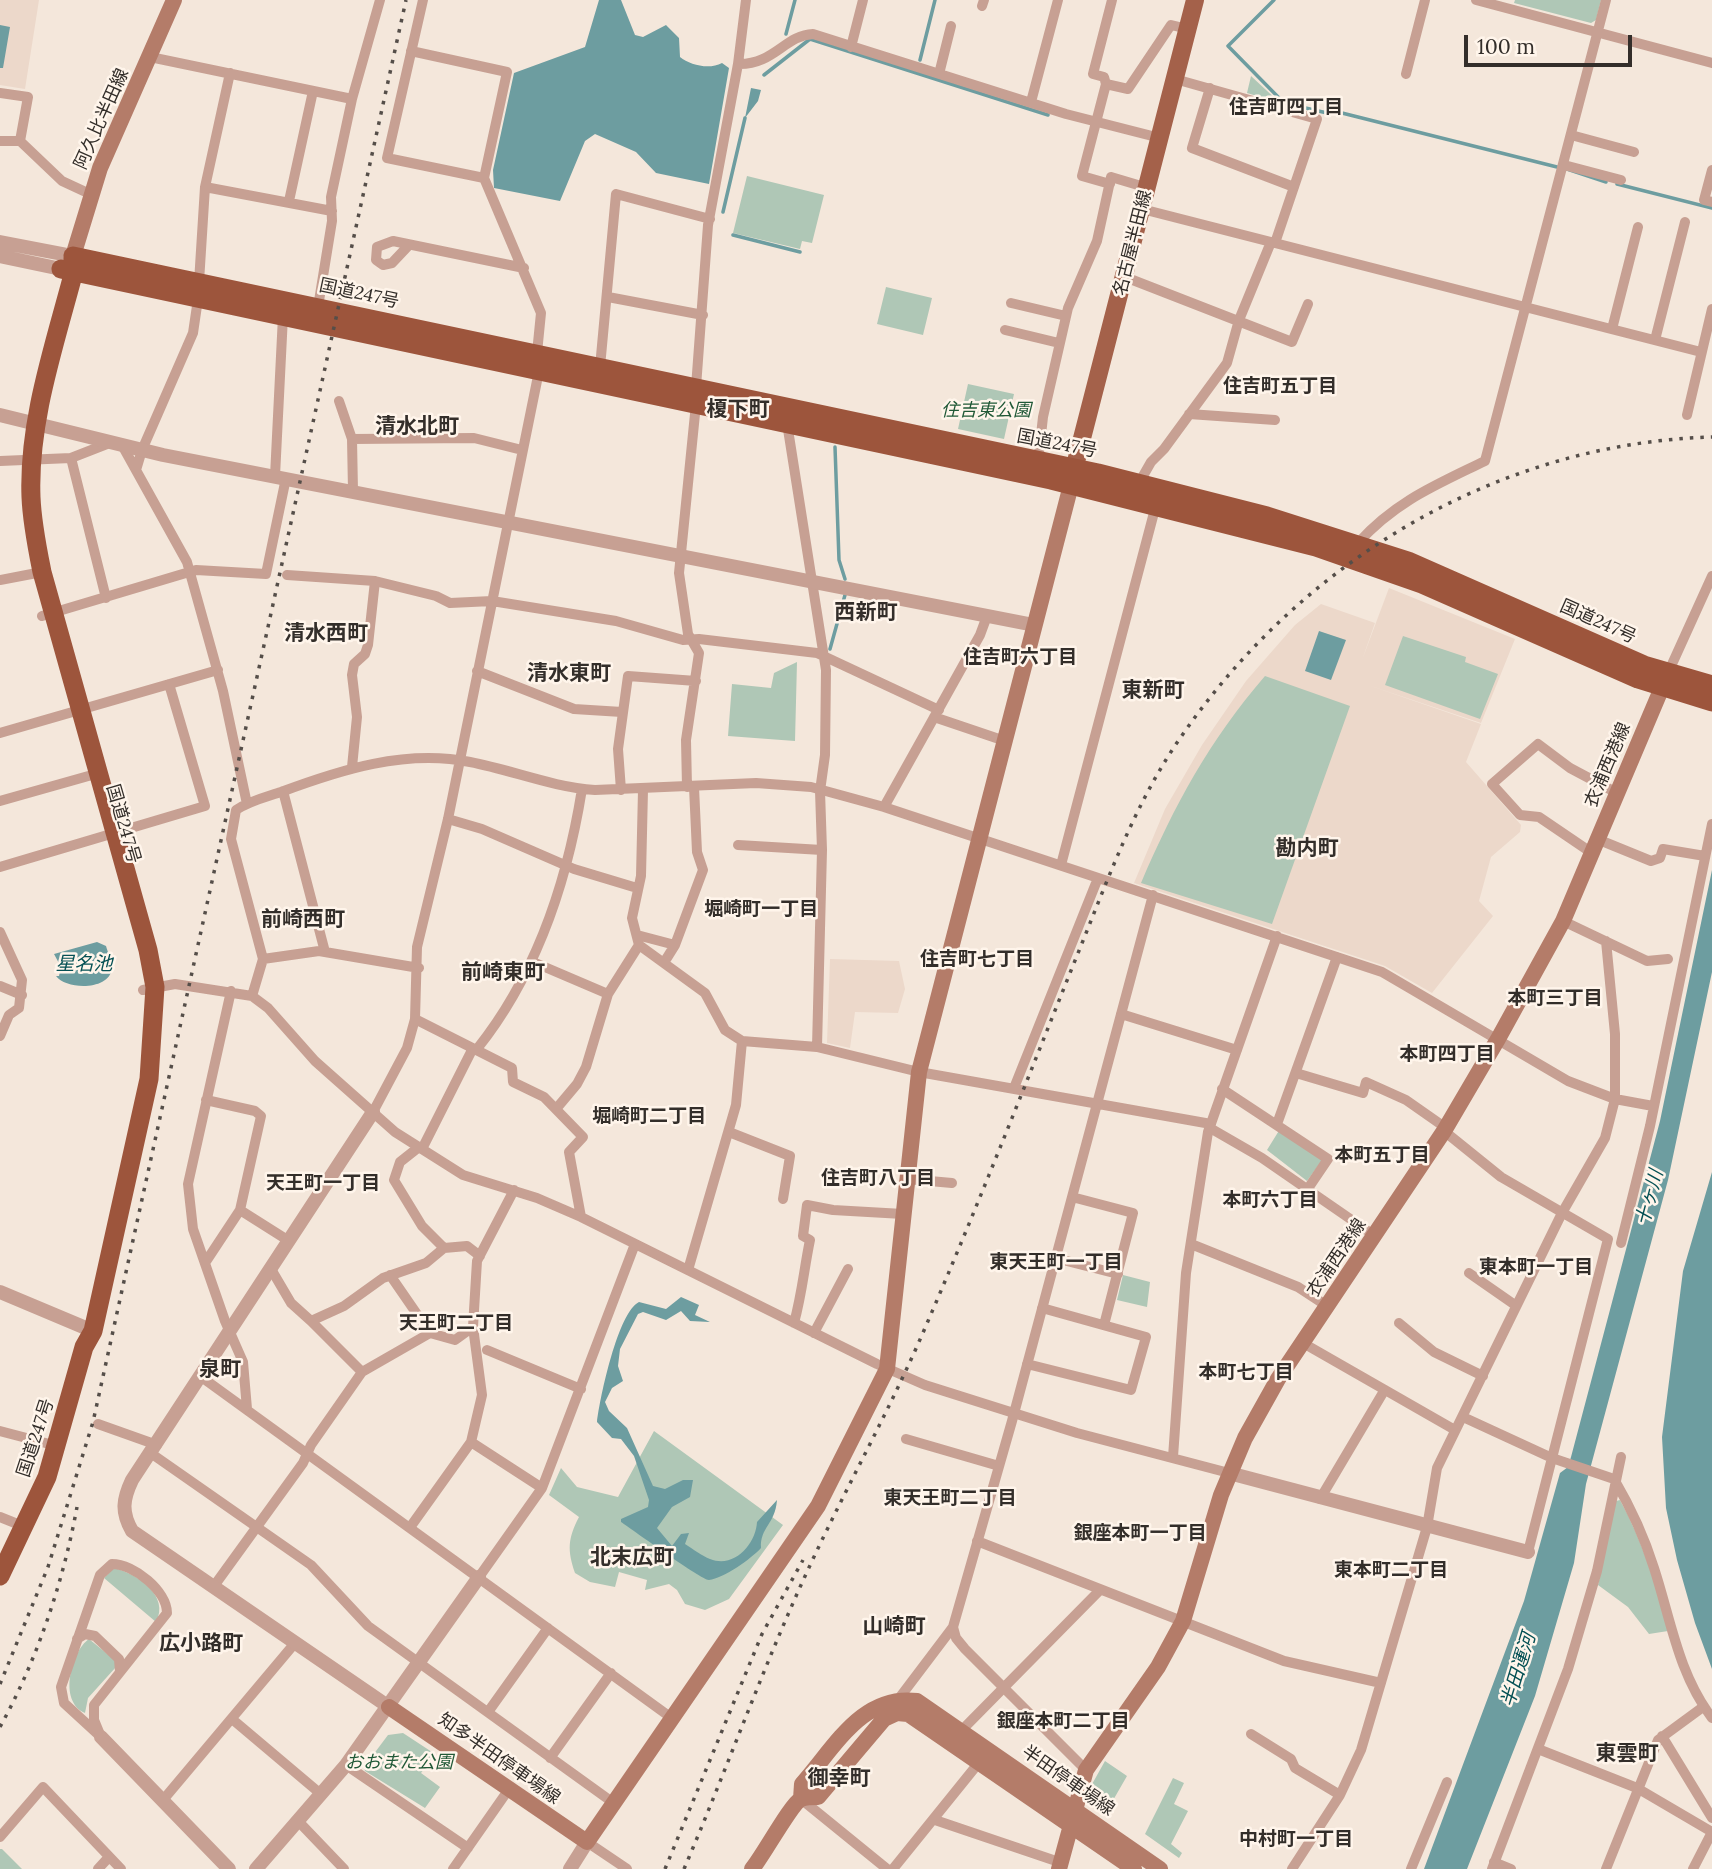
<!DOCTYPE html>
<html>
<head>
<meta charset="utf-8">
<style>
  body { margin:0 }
  #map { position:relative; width:1712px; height:1869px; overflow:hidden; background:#f4e7db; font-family:Lora,serif }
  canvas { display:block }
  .scale { position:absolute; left:1464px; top:35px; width:168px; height:32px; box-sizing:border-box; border:4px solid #332e2a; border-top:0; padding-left:9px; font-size:21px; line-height:24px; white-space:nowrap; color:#332e2a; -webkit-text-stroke:5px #fff5eb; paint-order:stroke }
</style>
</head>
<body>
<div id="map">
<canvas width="1712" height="1869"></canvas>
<div class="scale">100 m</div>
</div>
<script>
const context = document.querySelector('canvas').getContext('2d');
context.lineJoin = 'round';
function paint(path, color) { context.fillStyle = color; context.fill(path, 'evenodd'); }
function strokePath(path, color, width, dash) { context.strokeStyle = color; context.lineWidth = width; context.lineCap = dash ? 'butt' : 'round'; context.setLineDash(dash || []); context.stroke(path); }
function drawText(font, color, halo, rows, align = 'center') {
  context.font = font + ' Lora,"Noto Sans JP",serif'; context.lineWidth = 5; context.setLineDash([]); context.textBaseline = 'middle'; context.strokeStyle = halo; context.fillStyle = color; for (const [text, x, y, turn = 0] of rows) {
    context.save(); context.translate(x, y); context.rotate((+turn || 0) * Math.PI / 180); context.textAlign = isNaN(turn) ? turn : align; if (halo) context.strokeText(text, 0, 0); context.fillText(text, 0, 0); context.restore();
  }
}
paint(new Path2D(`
  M0,0h39l-14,89 -25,-4z
  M1389,588l126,51 -34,84 -113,-38 113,39 -15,38 55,63 -1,7 -29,25 -12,44 14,15 -61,77 -47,-27 -251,-83 31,-74 37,-64 44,-64 49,-56 26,-21 54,19 -13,37z
  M830,959l69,2 6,28 -7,24 -43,-1 -5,36 -23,-5z`), '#ecd8ca');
paint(new Path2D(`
  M1515,0h86l-5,20 -5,3 -77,-20z
  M1251,76l29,27 -33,-10z
  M747,176l77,19 -12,48 -10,-2 -2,8 -67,-16z
  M886,287l46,11 -9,37 -46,-11z
  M968,384l46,10 -10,45 -46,-10z
  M1403,636l63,21 -1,5 33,12 -18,45 -95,-34z
  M797,662l-2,79 -67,-5 4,-52 39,4 3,-15z
  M1265,676l85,30 -78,218 -131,-41c34,-79 68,-142 124,-207z
  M1280,1129l43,30 -16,22 -40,-31z
  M1123,1275l27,7 -3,25 -30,-7z
  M654,1431l129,94 -54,74 -24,11 -20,-6 -8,-14 -8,-6 -24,6 2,-10 -28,-8 -4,15 -25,-5 -15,-9c-8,-23 -7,-35 4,-56l-30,-22 12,-27 16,19 41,10z
  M1620,1500c23,42 36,85 48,131l-19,3 -21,-27 -30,-22 18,-84z
  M114,1568c24,6 56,28 42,54l-52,-44z
  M89,1639l27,22v6l-28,31 -3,15c-27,-11 -14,-62 4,-74z
  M403,1733l32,21 -14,19 19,14 -15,21 -60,-37 -1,-4 24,-32z
  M1105,1761l22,15 -19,33 -12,-9 -5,-14z
  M1173,1778l11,5 -10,21 14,7 -17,33 11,9 -3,5 -34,-24z
  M0,1849h2l20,20h-22z`), '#afc7b6');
paint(new Path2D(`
  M599,0h22l14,35 8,2 23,-12 13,13 1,19c10,8 29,13 42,6l7,5 -20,116 -53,-11 -20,-21 -41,-18 -10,7 -25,60 -66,-13 -1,-18 21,-97 71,-26z
  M0,25l10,2 -7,41h-3z
  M751,88l10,2 -3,11 -13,17z
  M1319,631l27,9 -15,40 -26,-9z
  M1712,870v102l-44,208 -82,304 -12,79 -39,133 -68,173h-43l100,-268 36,-128 8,-6 3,-10 89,-336z
  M97,942l9,4c2,7 6,15 6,22 -2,23 -46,22 -56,8h3l2,-9 -7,-13z
  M1712,1172v497l-17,-46 -18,-63 -11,-52 -4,-71 21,-166z
  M681,1297l18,8 -4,10 15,7 -20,-1 -9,-10 -15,9 -23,-8 -5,2 -18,35 -2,17 5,15 -11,7 -7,14 4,9 18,17 26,58 12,3 18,-9h10l-3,17 -18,10 -15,21 15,18 9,-12 8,-1 -4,11c8,5 17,12 25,15 25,10 46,-16 47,-37l20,-22c-2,25 -17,27 -16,48 -10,11 -37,30 -52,32 -6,1 -76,-50 -88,-58v-3l27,-12 1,-7 -15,-44 -13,-17 -9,-1 -15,-16c3,-25 21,-110 42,-120l27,7z`), '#6d9da0');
strokePath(new Path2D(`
  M1274,0l-46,46 56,57 43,10 11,-1 219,55
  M786,34l9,-34
  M920,60l15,-60
  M764,75l46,-36 238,76
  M1567,169l39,13
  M1617,184l95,24
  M723,212l22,-94
  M733,235l67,17
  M835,447l4,113 6,19
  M830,649l15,-54`), '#6d9da0', 3.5);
strokePath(new Path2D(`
  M423,0l-36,158 97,20
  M1476,0l236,63
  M982,6l2,-6
  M851,47l12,-47
  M150,57l202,42
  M738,64c36,1 47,-29 75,-30l253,80 94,24
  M939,74l12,-48
  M1406,74l19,-74
  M1175,79l142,40 -42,124
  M1106,84l22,5 43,-64 17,4
  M1210,88l-18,60 102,39
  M0,93l28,4 -8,44
  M1031,102l27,-102
  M1571,135l63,17
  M0,141h20l42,40 28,13
  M1564,165l57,15
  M1712,170l-8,30 8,2
  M1110,184l-28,-8 24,-92 -2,-7 -11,-3 19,-74
  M205,187l127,24
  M289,201l24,-110
  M1142,209l559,143
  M409,245l-17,18 -9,2 -7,-5 1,-13 16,-6 131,27
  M1125,277l167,65 16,-38
  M199,282l6,-95 25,-114
  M608,297l95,18
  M1011,303l55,13
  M318,307l14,-86 -1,-24 21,-98 28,-99
  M1612,329l26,-102
  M1005,330l54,13
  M1655,340l30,-118
  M600,367l16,-173 94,25
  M696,387l12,-162 30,-161 8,-64
  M339,401l13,38 1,52
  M1189,414l86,6
  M1687,415l25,-106
  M787,423l39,247 -1,85 -5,36 2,59 -5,197
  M352,439l122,-1 48,12
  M122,445l65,117 36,129 24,113
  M71,458l35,140
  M0,461l71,-3 41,-16
  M1038,462l5,-45 25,-109 29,-67 14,-64 37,11
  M136,470l6,-20 51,-117 5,-34
  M275,476l8,-160
  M1139,483l12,-21 13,-13 63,-86 12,-43 32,-78
  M1358,543c38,-42 78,-58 127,-82l121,-461
  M287,575l88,6 61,15 14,7 42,-2 124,20 67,19 16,-1 118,14 122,57
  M0,580l42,-8
  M42,616l154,-46 70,4 20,-96
  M477,671l97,38 48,3
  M1668,673l44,-97
  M934,717l71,24
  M0,733l218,-63
  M352,767l5,-50 -5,-42 2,-11 11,-10 3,-9 7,-64
  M687,787l-1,-47 13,-87 -11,-19 -9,-61 17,-169
  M621,790l-3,-41 10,-73 68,5
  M643,790l-2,86 -9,42 7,27 66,48 20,37 17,11 75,6 102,25 292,52
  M283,791l42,161
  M0,801l99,-28
  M884,807l96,-172 7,-19
  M448,819l34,10 92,40 63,19
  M1597,839l54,22 9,-3 3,-9 42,7
  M738,845l84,5
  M1592,853l-53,-36 -19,-2 -28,-31 46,-40 32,24 47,25
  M1061,865l95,-360
  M0,867l205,-61 -36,-122
  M1563,921l84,40 21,-2
  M0,932l22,48 -3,28 -10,7 -9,21
  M637,935l38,10
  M263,959l56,-8 100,17
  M665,961l10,-16 28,-75 -6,-18 -3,-65
  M533,962l75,32
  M0,986l22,9
  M143,990l32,-6 77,12 16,12 47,53 80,71 68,43 74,23 44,19 296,147 48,21 152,48 152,40
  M231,991l-43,193 5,45 32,92 18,41 4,47
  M252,996l11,-37 -32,-120 5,-29c13,-9 30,-13 45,-18 59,-22 124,-43 189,-30 42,8 82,25 125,28l161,-7 55,4 73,20 498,165 186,109 47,18 38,7
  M1121,1014l116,36
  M415,1019l97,49 1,14 31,15 39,40 -14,15 12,65
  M477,1049c60,-75 90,-166 105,-260
  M1296,1073l67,20 3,-11 40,18 40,28
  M1014,1088l84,-210
  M1222,1089l106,70 -21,31
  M556,1109l21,-25 9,-17 22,-73 31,-49
  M373,1112l34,-64 8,-29 2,-72 31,-128 91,-448 -2,-18 4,-40 -57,-135 23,-106 -96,-21
  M1277,1124l60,-167
  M1210,1128l52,30 113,78
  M1444,1131l57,46 107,62 -80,313
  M729,1132l61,24 -7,43
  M419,1147l-19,15 -6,18 28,46 22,22
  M422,1149l51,-101
  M907,1179l45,4
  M514,1190l-37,71 -4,66 9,68 -11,47 71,46
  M1072,1197l61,16 -29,112
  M240,1210l49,31
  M1621,1243l29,-117 62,-302
  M1191,1244l107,43 29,19
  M1055,1258l63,16
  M205,1263l35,-53 21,-94 -6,-5 -49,-11
  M271,1269l20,34 20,18
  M688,1270l48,-165 6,-64
  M1469,1273l46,32
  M390,1275l40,58 25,7 18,-13
  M794,1323c8,-29 10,-54 16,-83l-7,-4 4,-31 26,5 70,4
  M1399,1323l35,29 49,24
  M430,1333l-68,39 -51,-51 33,-15 39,-28 43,-15 18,-15 23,-2 13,10
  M814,1333l34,-64
  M1303,1343l152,87
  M487,1350l94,39
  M1027,1364l104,26 15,-53 -104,-29
  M200,1376l473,343
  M1463,1417l89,41 62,21c17,29 30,57 40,89 17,52 24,105 58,150
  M98,1424l59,21
  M0,1431l57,15
  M906,1439l93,27
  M152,1454l159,111 57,61 247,178
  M1173,1457l13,-184 22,-141 69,-196
  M1320,1499l64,-108
  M0,1517l25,10
  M411,1526l60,-84
  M977,1541l307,120 97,22
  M112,1564c22,0 55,27 55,49l-73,92v15l7,17 -37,-34 -3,-16 39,-112z
  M479,1577l63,-89 93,-244
  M214,1586l89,-123 8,-18 51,-73
  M953,1627l3,11 9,11 121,121
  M77,1639l8,-5 10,2 24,23 1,13
  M894,1705l59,-78 59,-206 141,-526
  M488,1712l60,-84
  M232,1719l90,76
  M1251,1734l40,25 4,9 45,27
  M957,1735l143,-145
  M1662,1736l50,82
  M1538,1749l99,39 75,44
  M550,1758l61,-85
  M346,1765l122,83
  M801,1799l86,70
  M163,1800l132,-157
  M935,1820l124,42
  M299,1822l45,47
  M0,1837l43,-50 78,82
  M587,1842l40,27
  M1494,1862l17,7
  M98,1869l11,-12
  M453,1869l56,-80
  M893,1869l88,-109
  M1292,1869l48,-74 21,-45 66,-223 10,-59 125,-255 43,-75 10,-39v-65l-9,-93
  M1411,1869l36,-87
  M1492,1869l76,-200 29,-98 24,-114
  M1606,1869l52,-129 45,-33
  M1693,1869l19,-37`), '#c7a093', 10);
strokePath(new Path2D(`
  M0,242l73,14
  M0,256l61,13
  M0,415l163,40 871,170
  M373,1112l-241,368c-9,19 -11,32 0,51l257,176
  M0,1292l93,39
  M1229,1473l299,79
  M101,1737l128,132
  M256,1869l90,-104 133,-188
  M570,1869l17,-27`), '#c7a093', 14);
strokePath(new Path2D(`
  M73,256l27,-88 74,-168
  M389,1707l198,135 231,-336 69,-137 32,-297 152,-587
  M801,1799l1,-15c33,-37 60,-90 115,-83l243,168
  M752,1869c11,-13 39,-65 49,-70 5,-2 13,-2 17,-2l66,-78 13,-6 11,1 226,155
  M1059,1869l27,-99 72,-103 25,-46 38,-126 24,-57 33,-59 166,-248 54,-92 65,-118 103,-243`), '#b47c69', 16);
strokePath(new Path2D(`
  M1071,481l124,-481`), '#a4614a', 18);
strokePath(new Path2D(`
  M73,256l1025,217 169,43 141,45 236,104 68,20
  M61,269l990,211 265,67 106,37 216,95 74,23
  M0,1576l47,-99 37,-130 9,-16 56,-252 6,-92 -7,-37 -106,-378c-5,-25 -10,-49 -11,-75 -3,-76 24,-153 43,-226l-1,-13`), '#9d553c', 19);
strokePath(new Path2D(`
  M0,1684l48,-117 45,-145 313,-1422
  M0,1727c37,-67 63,-144 77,-220
  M665,1869l97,-235 41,-74
  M684,1869c42,-98 78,-199 122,-295 38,-83 83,-162 119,-246 52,-120 100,-243 149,-365 32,-78 60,-160 109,-229 120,-173 315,-291 529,-297`), '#554e49', 3.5, [3.5, 7]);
drawText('18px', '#332e2a', '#fff5eb', [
  ["阿久比半田線",102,119,-66],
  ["名古屋半田線",1133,243,-76],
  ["国道247号",359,294,12],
  ["国道247号",1057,444,11],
  ["国道247号",1598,622,24],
  ["衣浦西港線",1608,765,-67],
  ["国道247号",123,824,74],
  ["衣浦西港線",1337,1258,-56],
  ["国道247号",36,1438,-72],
  ["知多半田停車場線",499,1759,35],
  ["半田停車場線",1068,1781,35]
]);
drawText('italic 18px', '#215937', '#fff5eb', [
  ["住吉東公園",986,411],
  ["おおまた公園",399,1763]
]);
drawText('bold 19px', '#332e2a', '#fff5eb', [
  ["住吉町四丁目",1286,108],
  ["住吉町五丁目",1280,387],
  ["住吉町六丁目",1020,658],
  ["堀崎町一丁目",761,910],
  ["住吉町七丁目",977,960],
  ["本町三丁目",1555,999],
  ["本町四丁目",1447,1055],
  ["堀崎町二丁目",649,1117],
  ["本町五丁目",1382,1156],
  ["住吉町八丁目",878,1179],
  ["天王町一丁目",323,1184],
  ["本町六丁目",1270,1201],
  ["東天王町一丁目",1056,1263],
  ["東本町一丁目",1536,1268],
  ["天王町二丁目",456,1324],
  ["本町七丁目",1246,1373],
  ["東天王町二丁目",950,1499],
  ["銀座本町一丁目",1140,1534],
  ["東本町二丁目",1391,1571],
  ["銀座本町二丁目",1063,1722],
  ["中村町一丁目",1296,1840]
]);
drawText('italic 19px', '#055054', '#fff5eb', [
  ["星名池",84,965],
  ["十ヶ川",1650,1198,-75],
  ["半田運河",1519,1670,-73]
]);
drawText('bold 21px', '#332e2a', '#fff5eb', [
  ["榎下町",738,410],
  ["清水北町",417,427],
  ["西新町",866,613],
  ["清水西町",326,634],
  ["清水東町",569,674],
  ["東新町",1153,691],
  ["勘内町",1307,849],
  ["前崎西町",303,920],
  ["前崎東町",503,973],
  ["泉町",220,1370],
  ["北末広町",632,1558],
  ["山崎町",894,1627],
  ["広小路町",201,1644],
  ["東雲町",1627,1754],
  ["御幸町",839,1779]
]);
</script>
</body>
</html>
